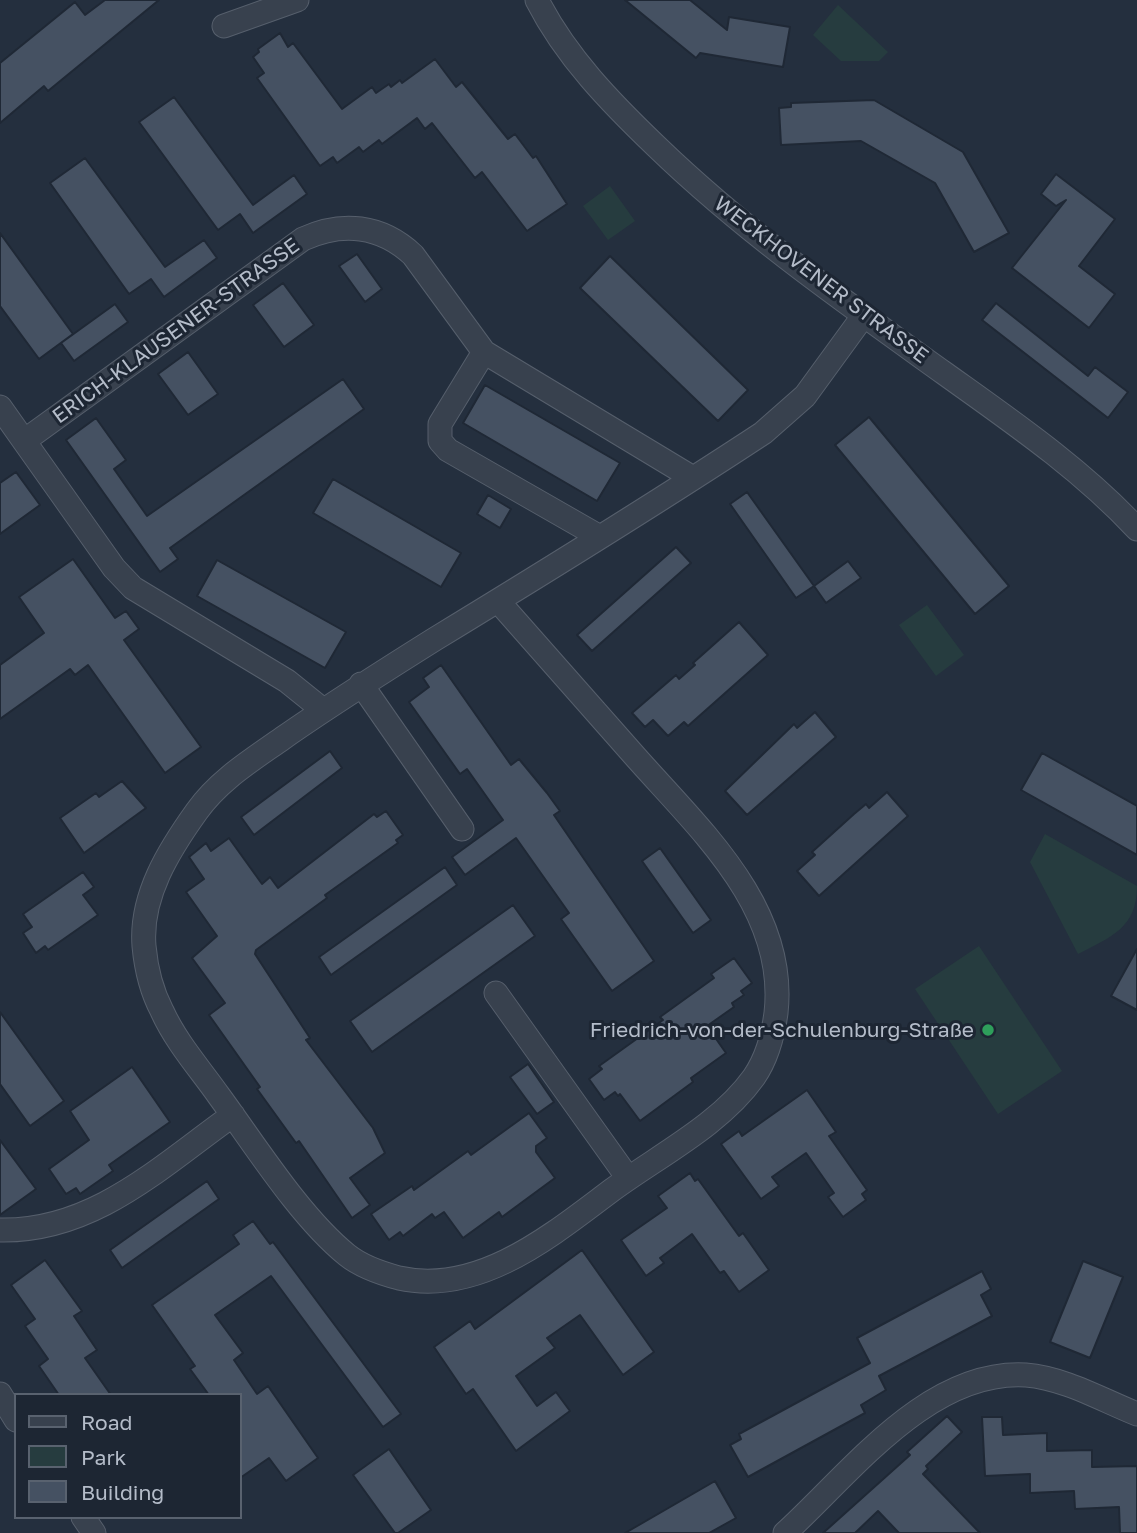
<!DOCTYPE html>
<html>
<head>
<meta charset="utf-8">
<style>
  body { margin:0 }
  #map { position:relative; width:1137px; height:1533px; overflow:hidden; background:#242f3e; font-family:"Golos Text",sans-serif }
  canvas { display:block }
  .legend { position:absolute; left:14px; top:1393px; width:228px; height:126px; box-sizing:border-box; background:#1d2633; border:2px solid #59626f; margin:0; padding:9px 12px; list-style:none; font-size:21px; color:#b4bcc9 }
  .legend li { display:flex; align-items:center; gap:14px; height:35px }
  .legend b { width:35px; border:2px solid #59626f }
</style>
</head>
<body>
<div id="map">
<canvas width="1137" height="1533"></canvas>
<ul class="legend">
<li><b style="height:9px;background:#38414e"></b>Road</li>
<li><b style="height:19px;background:#263c3f"></b>Park</li>
<li><b style="height:19px;background:#455162"></b>Building</li>
</ul>
</div>
<script>
const context = document.querySelector('canvas').getContext('2d');
context.lineJoin = 'round';
function paint(path, color) { context.fillStyle = color; context.fill(path, 'evenodd'); }
function strokePath(path, color, width, dash) { context.strokeStyle = color; context.lineWidth = width; context.lineCap = dash ? 'butt' : 'round'; context.setLineDash(dash || []); context.stroke(path); }
function drawText(font, color, halo, rows, align = 'center') {
  context.font = font + ' "Golos Text",sans-serif'; context.lineWidth = 6; context.setLineDash([]); context.textBaseline = 'middle'; context.strokeStyle = halo; context.fillStyle = color; for (const [text, x, y, turn = 0] of rows) {
    context.save(); context.translate(x, y); context.rotate((+turn || 0) * Math.PI / 180); context.textAlign = isNaN(turn) ? turn : align; if (halo) context.strokeText(text, 0, 0); context.fillText(text, 0, 0); context.restore();
  }
}
paint(new Path2D(`
  M838,5l50,47 -9,9h-38l-28,-26z
  M610,186l25,35 -27,19 -25,-34z
  M927,605l37,50 -28,21 -37,-51z
  M1045,834l92,52c0,42 -26,51 -59,68l-48,-92z
  M979,946l83,125 -64,43 -83,-125z`), '#263c3f');
const building = new Path2D(`
  M105,0h54l-111,91 -4,-5 -44,37v-60l75,-61 10,13z
  M625,0h65l37,30 2,-13 61,10 -7,40 -83,-14 -4,5z
  M280,33l8,14 5,-4 49,66 30,-22 4,6 13,-9 2,3 9,-7 2,3 33,-24 21,28 6,-5 46,57 7,-5 18,24 3,-2 31,48 -40,27 -45,-59 -7,6 -43,-55 -7,6 -8,-11 -35,26 -3,-4 -16,12 -4,-5 -22,16 -4,-6 -13,9 -63,-88 7,-5 -11,-16 6,-5 -1,-3z
  M174,97l79,108 41,-30 13,19 -54,39 -13,-19 -22,16 -79,-108z
  M874,100l89,52 46,81 -35,19 -39,-69 -74,-42 -80,4 -2,-37 12,-1v-4z
  M85,158l80,109 39,-27 13,18 -53,39 -13,-18 -22,15 -79,-111z
  M1056,174l59,45 -36,47 36,28 -26,34 -77,-60 54,-68 -10,6 -15,-12z
  M0,233l73,101 -34,25 -39,-53z
  M357,254l25,35 -17,13 -26,-36z
  M610,256l138,134 -30,31 -138,-133z
  M283,283l31,42 -30,22 -31,-42z
  M996,303l92,73 7,-9 33,25 -20,26 -126,-98z
  M115,304l13,18 -54,39 -13,-18z
  M188,352l30,42 -30,21 -30,-41z
  M343,379l21,30 -194,139 8,11 -18,13 -94,-132 30,-22 30,42 -12,9 33,47z
  M485,385l135,78 -23,38 -134,-78z
  M869,417l140,169 -34,28 -140,-169z
  M16,472l24,33 -40,29v-51z
  M333,479l128,74 -20,34 -128,-74z
  M747,492l67,94 -18,12 -66,-94z
  M488,495l23,14 -11,19 -23,-14z
  M676,547l15,16 -99,88 -15,-16z
  M73,559l42,59 11,-7 13,18 -15,11 77,107 -36,26 -77,-108 -13,10 -5,-6 -70,50v-54l44,-32 -25,-36z
  M217,560l129,72 -21,36 -128,-72z
  M848,561l13,17 -35,25 -12,-17z
  M739,622l29,33 -80,71 -4,-4 -16,14 -15,-16 -8,7 -13,-14 44,-38 3,4 16,-14 -2,-2z
  M441,665l70,100 8,-6 28,34 13,18 -6,4 100,146 -42,30 -51,-72 8,-6 -53,-75 -51,37 -13,-18 51,-37 -36,-51 -7,5 -51,-72 20,-15 -6,-9z
  M815,712l21,25 -89,78 -22,-24 69,-67 3,4z
  M330,751l12,17 -88,67 -13,-18z
  M1042,753l95,53v49l-116,-65z
  M122,781l24,27 -62,45 -24,-35 36,-25 3,4z
  M887,792l21,24 -89,80 -22,-25 18,-16 -3,-3 42,-38 12,-10 3,4z
  M386,811l17,24 -7,5 2,3 -73,52 2,3 -71,52 -1,4 55,84 -4,2 67,88 12,25 -35,25 20,27 -18,13 -53,-77 -3,2 -39,-54 3,-2 -51,-72 16,-12 -33,-45 25,-22 -31,-44 18,-13 -15,-22 17,-14 5,8 18,-13 33,46 8,-7 8,11 96,-74 3,3z
  M660,848l51,72 -18,13 -51,-72z
  M445,867l12,18 -126,90 -12,-18z
  M83,872l11,15 -11,8 15,20 -50,35 -3,-4 -9,7 -13,-20 9,-6 -9,-13z
  M513,905l22,31 -163,116 -22,-31z
  M1137,949v61l-26,-14z
  M734,958l18,25 -11,8 3,4 -12,8 2,4 -27,19 19,27 -35,25 2,4 -53,39 -20,-27 -2,2 -3,-4 -11,8 -15,-21 13,-10 -3,-3 64,-46 -3,-3 54,-39 -3,-4z
  M0,1012l64,89 -34,25 -30,-42z
  M528,1064l26,38 -17,12 -27,-37z
  M132,1067l38,55 -61,43 4,6 -33,23 -4,-6 -10,6 -17,-25 40,-29 -19,-29z
  M807,1090l29,42 -7,4 38,54 -5,4 4,6 -23,17 -15,-20 6,-4 -28,-40 -34,24 7,9 -18,13 -40,-55 18,-13 3,5z
  M529,1113l18,25 -11,8v6l19,26 -53,39 -3,-5 -36,26 -19,-26 -9,6 -3,-4 -29,22 -3,-4 -11,8 -18,-26 41,-28 2,4 54,-39 3,4z
  M0,1140l36,49 -36,26z
  M690,1173l5,8 3,-2 41,57 4,-3 26,37 -30,22 -15,-21 -4,2 -28,-39 -32,24 4,5 -18,13 -25,-36 46,-32 -9,-12z
  M207,1181l12,18 -97,69 -12,-18z
  M253,1221l17,23 3,-2 128,172 -18,13 -112,-151 -56,39 28,38 -9,7 23,34 11,-8 50,72 -32,23 -17,-23 -29,20v-83h-31l-19,-26 5,-3 -43,-61 87,-61 -6,-9z
  M582,1250l72,102 -31,23 -43,-60 -33,23 8,10 -39,28 21,30 19,-14 14,19 -54,40 -43,-62 -7,5 -32,-47 36,-26 5,8z
  M45,1260l37,51 -8,5 23,34 -12,8 26,37h-52l-20,-29 9,-7 -23,-33 10,-7 -24,-34z
  M1083,1261l40,16 -33,81 -40,-16z
  M982,1271l9,18 -10,6 11,21 -113,60 7,14 -25,15 4,8 -117,64 -18,-32 11,-6 -2,-5 131,-71 -13,-25z
  M947,1416l15,16 -36,34 2,3 -5,5 57,59h-81l-21,-22 -23,22h-32l87,-78 -3,-3z
  M982,1417h20l1,18 44,-2v18l45,-1v17l45,-1v67h-17l-1,-26 -44,2 -1,-18 -44,2v-19l-45,2z
  M389,1449l42,61 -33,23h-3l-42,-58z
  M715,1481l21,37 -27,15h-84z`);
paint(building, '#455162');
strokePath(building, '#1f2835', 2);
const minor = new Path2D(`
  M537,0c29,57 74,103 120,147 88,85 188,155 287,226 67,48 136,95 193,156
  M224,26l73,-26
  M484,352l-44,72v17l8,9 152,87
  M0,407l24,34
  M498,601c45,51 90,102 135,153 65,74 155,153 143,259 -3,23 -9,45 -22,64 -34,48 -96,79 -142,113 -60,45 -133,106 -213,88 -19,-5 -37,-11 -52,-23 -47,-38 -92,-110 -128,-159 -19,-27 -43,-54 -57,-85 -10,-19 -16,-43 -18,-65 -4,-50 25,-96 53,-135 22,-31 55,-51 86,-73 50,-35 101,-67 152,-99 110,-67 220,-135 328,-206l42,-37 59,-81
  M361,684l101,145
  M323,710l-36,-29 -154,-93 -19,-20 -90,-127 279,-202c39,-18 78,-14 110,16l71,97 209,126
  M496,993l132,185
  M0,1230c94,2 161,-64 233,-115
  M0,1394l16,26
  M83,1517l11,16
  M785,1533c65,-59 143,-164 241,-158 38,3 76,25 111,39`);
strokePath(minor, '#565f6c', 25);
strokePath(minor, '#38414e', 23);
for (const [x, y, r, color] of [
  [988,1030,7,"#2e9e5b"]
]) { const dot = new Path2D(); dot.arc(x, y, r, 0, 2 * Math.PI); context.fillStyle = color; context.fill(dot); strokePath(dot, '#1d2633', 2.5); }
drawText('21px', '#b4bcc9', '#1d2633', [
  ["WECKHOVENER STRASSE",821,280,37],
  ["ERICH-KLAUSENER-STRASSE",176,331,-36]
]);
drawText('21px', '#b4bcc9', '#1d2633', [
  ["Friedrich-von-der-Schulenburg-Straße",974,1030]
], 'right');
</script>
</body>
</html>
